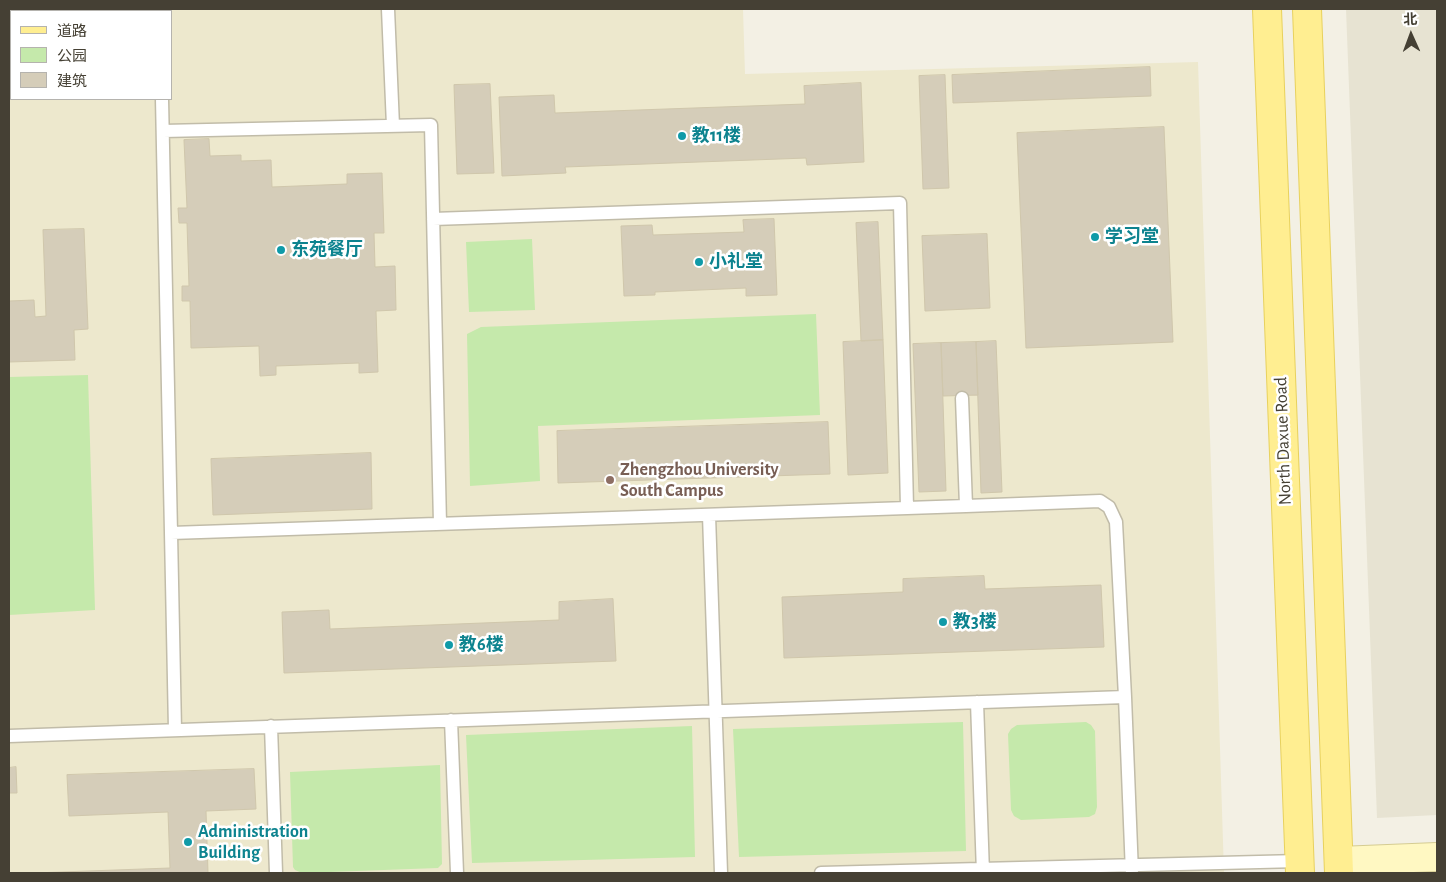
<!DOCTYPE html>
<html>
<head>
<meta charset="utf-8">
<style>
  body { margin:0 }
  #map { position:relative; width:1446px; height:882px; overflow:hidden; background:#f3f0e4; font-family:"Alegreya Sans","Noto Sans SC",sans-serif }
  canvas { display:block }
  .frame { position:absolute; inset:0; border:10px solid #454034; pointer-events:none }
  .legend { position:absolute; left:10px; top:10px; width:162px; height:90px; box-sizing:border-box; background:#fff; border:1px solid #b5b3ae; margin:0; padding:6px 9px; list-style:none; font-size:15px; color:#454034 }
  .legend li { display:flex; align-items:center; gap:10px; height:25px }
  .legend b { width:25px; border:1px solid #b5b3ae }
  .north { position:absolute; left:1386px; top:10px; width:50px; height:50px; -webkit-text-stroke:4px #fff; paint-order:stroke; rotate:358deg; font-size:14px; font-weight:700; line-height:20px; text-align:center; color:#454034 }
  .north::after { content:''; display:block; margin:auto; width:18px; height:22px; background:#454034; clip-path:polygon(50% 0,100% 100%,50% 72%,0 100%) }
</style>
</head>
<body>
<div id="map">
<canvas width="1446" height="882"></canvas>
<div class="frame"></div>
<ul class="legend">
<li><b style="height:6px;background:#ffee91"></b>道路</li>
<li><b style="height:14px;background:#c5e9ab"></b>公园</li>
<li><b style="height:14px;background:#d5cdb9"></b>建筑</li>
</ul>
<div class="north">北</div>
</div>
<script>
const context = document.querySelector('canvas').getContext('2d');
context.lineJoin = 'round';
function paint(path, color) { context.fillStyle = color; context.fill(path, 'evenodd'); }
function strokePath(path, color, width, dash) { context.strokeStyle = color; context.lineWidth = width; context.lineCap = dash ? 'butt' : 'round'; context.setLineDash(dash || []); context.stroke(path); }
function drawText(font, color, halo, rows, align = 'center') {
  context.font = font + ' "Alegreya Sans","Noto Sans SC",sans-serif'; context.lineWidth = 5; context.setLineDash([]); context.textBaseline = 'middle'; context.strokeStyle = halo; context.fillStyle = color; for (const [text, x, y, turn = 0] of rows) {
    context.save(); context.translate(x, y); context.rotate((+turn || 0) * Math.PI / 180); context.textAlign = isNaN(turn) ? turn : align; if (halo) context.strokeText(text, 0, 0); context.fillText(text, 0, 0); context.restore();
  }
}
paint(new Path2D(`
  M1346,9h91v806l-60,3z`), '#e7e3d2');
paint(new Path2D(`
  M71,9h672l2,65 453,-12 26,811h-1215v-815l2,-1v42h160v-88h-101z`), '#ede8cd');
paint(new Path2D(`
  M9,9h62l-1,2h-59v46l-2,1z
  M532,239l3,71 -66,2 -3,-70z
  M816,314l4,101 -282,11 2,55 -70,5 -3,-152 14,-7z
  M88,375l7,235 -86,5v-238z
  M963,722l3,129 -227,6 -6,-128z
  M1086,722l5,3 4,6 2,76 -2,7 -6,3 -68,3 -7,-4 -3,-6 -3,-76 3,-5 6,-4z
  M692,726l3,131 -223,6 -6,-128z
  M440,765l2,99 -4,4 -136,5 -7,-3 -2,-3 -3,-95z`), '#c5e9ab');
const building = new Path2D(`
  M1150,67l1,29 -198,7 -1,-28z
  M945,75l4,113 -26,1 -4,-113z
  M861,83l3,79 -57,3 -1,-7 -241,9 1,6 -64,3 -3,-79 55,-2 1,18 250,-9 -1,-18z
  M490,84l4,89 -37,1 -3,-89z
  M1164,127l9,215 -147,6 -9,-215z
  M209,139l1,17 31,-1v6l30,-1 1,27 75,-3v-10l35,-1 2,60h-10l1,34 20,-1 1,44 -20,1 2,61 -19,1v-10l-83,3v9l-16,1 -1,-30 -68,2 -1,-47h-8v-15h7l-2,-63h-8l-1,-15h9l-3,-68z
  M774,219l3,76 -31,1v-8l-91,4v3l-31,1 -3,-70 31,-1 1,10 91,-3 -1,-12z
  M878,222l5,118 -22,1 -5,-118z
  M84,229l4,100 -14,1 1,30 -66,2v-61l25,-1 1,17 11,-1 -3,-86z
  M987,234l3,74 -65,3 -3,-75z
  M883,340l5,133 -40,2 -5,-133z
  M996,341l6,151 -21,1 -5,-151z
  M976,342l2,53 -35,1 -2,-53z
  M941,343l5,148 -27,1 -6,-148z
  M828,422l2,52 -272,9 -1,-52z
  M371,453l1,56 -159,6 -2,-56z
  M984,576l1,13 116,-4 3,62 -320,11 -2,-61 121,-5v-13z
  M613,599l3,62 -332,12 -2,-61 47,-2 1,19 229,-9v-18z
  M16,767l1,26h-8v-25z
  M254,769l2,40 -50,2 2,62h-174l136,-5 -2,-56 -99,4 -2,-41z`);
paint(building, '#d5cdb9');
strokePath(building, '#d0c7ac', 1);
const lane = new Path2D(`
  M160,9v2
  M388,9l5,117
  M162,99l9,434 795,-27
  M163,131l268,-6 9,399
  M433,219l467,-16 7,305
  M962,398l4,108 134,-5 9,6 7,15 9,175 7,176
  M709,515l12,358
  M171,533l4,197
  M977,702l6,171
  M451,720l6,153
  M271,726l5,147
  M9,736l1116,-39
  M821,873l478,-12`);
const secondary = new Path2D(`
  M1339,861l98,-4`);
const primary = new Path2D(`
  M1267,9l33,864
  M1307,9l32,864`);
strokePath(lane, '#c1bca9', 15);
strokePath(secondary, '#d5cc92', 30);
strokePath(primary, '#e8d15d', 30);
strokePath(lane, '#fff', 12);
strokePath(secondary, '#fff8c2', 28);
strokePath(primary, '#ffee91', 28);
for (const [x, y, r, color] of [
  [682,136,5,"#0f9aa8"],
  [1095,237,5,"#0f9aa8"],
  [281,250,5,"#0f9aa8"],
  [699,262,5,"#0f9aa8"],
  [610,480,5,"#8d6e63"],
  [943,622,5,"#0f9aa8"],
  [449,645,5,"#0f9aa8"],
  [188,842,5,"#0f9aa8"]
]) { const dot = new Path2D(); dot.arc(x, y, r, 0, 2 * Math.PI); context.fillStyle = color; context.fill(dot); strokePath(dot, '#fff', 2); }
drawText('bold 18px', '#0d838f', '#fff', [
  ["教11楼",692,136],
  ["学习堂",1105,237],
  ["东苑餐厅",291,250],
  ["小礼堂",709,262],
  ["教3楼",953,622],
  ["教6楼",459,645],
  ["Administration",198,832],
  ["Building",198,853]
], 'left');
drawText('18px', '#454034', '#fff', [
  ["North Daxue Road",1283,441,-92]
]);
drawText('bold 18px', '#785e54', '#fff', [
  ["Zhengzhou University",620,470],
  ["South Campus",620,491]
], 'left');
</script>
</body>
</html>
